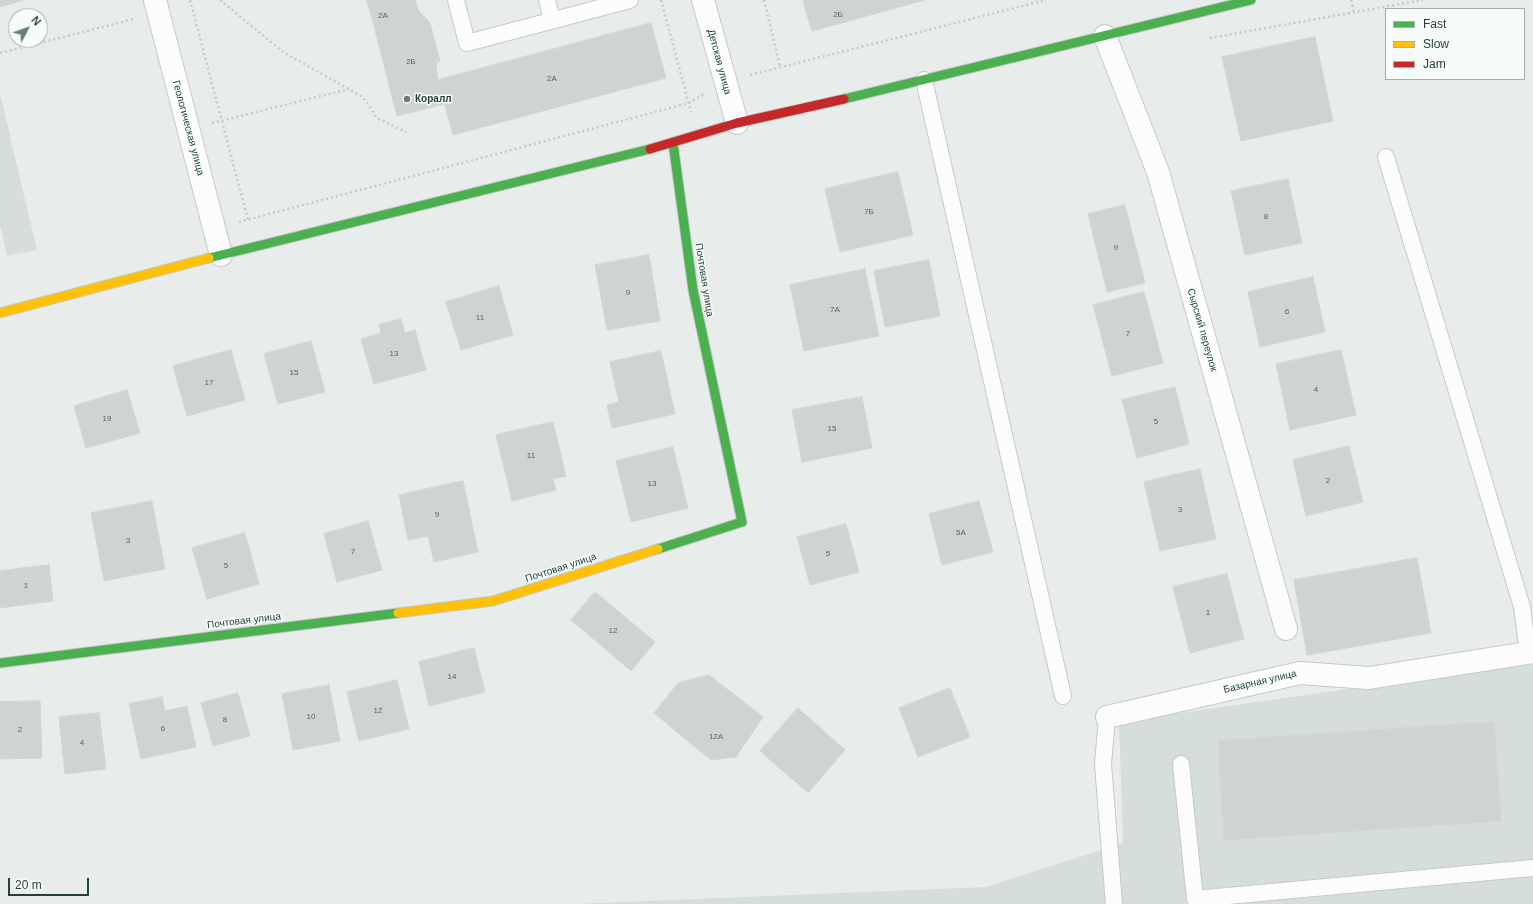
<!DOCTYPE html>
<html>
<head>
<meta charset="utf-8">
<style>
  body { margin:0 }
  #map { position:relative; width:1533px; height:904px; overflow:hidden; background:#e8edeb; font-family:Helvetica,sans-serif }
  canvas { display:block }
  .legend { position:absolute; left:1385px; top:8px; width:140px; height:72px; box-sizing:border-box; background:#f7fbf9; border:1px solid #a3b1ad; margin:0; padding:5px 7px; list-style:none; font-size:12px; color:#24423a }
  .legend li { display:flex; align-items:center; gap:8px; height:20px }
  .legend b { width:20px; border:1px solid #a3b1ad }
  .north { position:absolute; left:8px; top:8px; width:40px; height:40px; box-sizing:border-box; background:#f7fbf9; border:1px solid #a3b1ad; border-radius:50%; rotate:49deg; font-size:11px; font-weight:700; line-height:16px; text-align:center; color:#24423a }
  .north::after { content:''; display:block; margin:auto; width:14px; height:18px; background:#697e78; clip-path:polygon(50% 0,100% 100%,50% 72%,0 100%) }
  .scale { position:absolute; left:8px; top:878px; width:81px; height:18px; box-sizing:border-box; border:2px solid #24423a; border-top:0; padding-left:5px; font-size:12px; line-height:14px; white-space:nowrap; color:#24423a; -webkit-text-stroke:3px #f7fbf9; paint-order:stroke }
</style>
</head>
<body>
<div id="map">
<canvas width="1533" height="904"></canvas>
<ul class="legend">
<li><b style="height:5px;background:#4caf50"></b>Fast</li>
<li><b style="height:5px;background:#ffc107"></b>Slow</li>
<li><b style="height:5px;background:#c62828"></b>Jam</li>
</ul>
<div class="north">N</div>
<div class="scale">20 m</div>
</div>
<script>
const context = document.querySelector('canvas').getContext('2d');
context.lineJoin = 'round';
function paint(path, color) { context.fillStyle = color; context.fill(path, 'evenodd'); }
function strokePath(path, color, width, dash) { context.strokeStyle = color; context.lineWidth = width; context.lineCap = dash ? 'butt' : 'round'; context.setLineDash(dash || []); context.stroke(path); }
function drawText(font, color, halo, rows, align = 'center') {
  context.font = font + ' Helvetica,sans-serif'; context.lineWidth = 3; context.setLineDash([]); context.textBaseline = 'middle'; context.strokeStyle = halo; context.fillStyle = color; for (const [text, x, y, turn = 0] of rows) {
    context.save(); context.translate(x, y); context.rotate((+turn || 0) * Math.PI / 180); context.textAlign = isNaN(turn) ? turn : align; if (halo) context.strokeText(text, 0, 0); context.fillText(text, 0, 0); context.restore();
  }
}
paint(new Path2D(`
  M0,94l37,156 -30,6 -7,-31z
  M1533,662v242h-961l414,-17 137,-44 -4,-121z`), '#d6dedb');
const building = new Path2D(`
  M0,0h23l-23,7z
  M367,0h48l3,10 -45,12z
  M803,0h122l-113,31z
  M418,10l12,13 10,38 -4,3 2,16 7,24 -48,12 -24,-94z
  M651,23l15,55 -213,57 -15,-55z
  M1315,37l18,84 -92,20 -19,-84z
  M898,172l15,63 -73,17 -15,-63z
  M1288,179l14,64 -57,12 -14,-64z
  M1125,205l20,78 -38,9 -19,-78z
  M649,255l11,66 -53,9 -12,-65z
  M929,260l11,56 -55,11 -11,-56z
  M865,269l14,67 -75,15 -14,-66z
  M1313,277l12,55 -65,15 -12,-55z
  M499,286l14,49 -52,15 -15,-48z
  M1144,292l19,71 -51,13 -19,-71z
  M401,319l4,14 10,-3 11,40 -52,14 -13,-45 20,-6 -2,-8z
  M311,341l14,51 -47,12 -14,-50z
  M231,350l14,50 -58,16 -14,-50z
  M1341,350l15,65 -66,15 -14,-66z
  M661,351l14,63 -63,14 -5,-23 12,-3 -9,-40z
  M1175,387l14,57 -52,14 -15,-58z
  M127,390l13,43 -54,15 -12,-42z
  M862,397l10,51 -70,14 -10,-52z
  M553,422l13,54 -13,3 3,11 -44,11 -16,-66z
  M1349,446l14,56 -57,14 -13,-56z
  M673,447l15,61 -57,14 -15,-61z
  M1200,469l16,70 -56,12 -16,-69z
  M463,481l15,71 -44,10 -6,-26 -20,4 -9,-45z
  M152,501l13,68 -61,12 -13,-68z
  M979,501l14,51 -51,13 -13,-51z
  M368,521l14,49 -45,12 -13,-48z
  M846,524l13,48 -49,13 -13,-48z
  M245,533l14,51 -52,15 -15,-51z
  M1417,558l14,75 -124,22 -13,-75z
  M49,565l4,36 -53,7v-37z
  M1227,574l17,65 -54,14 -17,-66z
  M595,592l60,50 -24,29 -60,-51z
  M474,648l11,44 -56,14 -10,-44z
  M709,675l54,42 -27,40 -25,3 -57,-47 24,-30z
  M397,680l12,49 -50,12 -12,-49z
  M329,685l11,56 -47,9 -11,-56z
  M950,688l20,49 -52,20 -19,-49z
  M238,693l12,43 -37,10 -12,-43z
  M162,697l3,14 22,-5 9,41 -55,12 -12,-55z
  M40,701l2,57 -42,1v-57z
  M798,708l47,42 -37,43 -48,-42z
  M99,713l7,56 -41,5 -6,-57z
  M1494,722l7,99 -277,19 -6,-99z`);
paint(building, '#cfd4d2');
strokePath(building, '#d1d6d4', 1);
const lane = new Path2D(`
  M456,0l11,43 163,-43
  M547,0l5,20
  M924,80l139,616
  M1386,157l136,450 6,46
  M1107,717l-4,47 11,140
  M1181,764l14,135 338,-31`);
const street = new Path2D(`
  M155,0l66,255
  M703,0l34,123
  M1105,36l53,136 128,457
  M1107,717l193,-44 69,5 164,-26`);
const fast = new Path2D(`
  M844,99l407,-99
  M209,258l441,-109
  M658,549l84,-27 -49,-232 -20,-147
  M0,663l398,-50`);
const slow = new Path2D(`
  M0,313l209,-55
  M398,613l95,-12 165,-52`);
const jam = new Path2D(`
  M650,149l87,-26 107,-24`);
strokePath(lane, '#c5cac8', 18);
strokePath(street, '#c5cac8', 24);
strokePath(fast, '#c3cbc8', 11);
strokePath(slow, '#c3cbc8', 11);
strokePath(jam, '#c3cbc8', 11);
strokePath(new Path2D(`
  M190,0l58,220
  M220,0l63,52 80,45 14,21 29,14
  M661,0l30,112
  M764,0l16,67
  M1351,0l3,13
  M1210,38l213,-38
  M0,53l134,-34
  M750,75l296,-75
  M212,123l137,-34
  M239,222l450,-119 15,-9`), '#c3ccca', 2.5, [2, 3]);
strokePath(lane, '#fcfcfc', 16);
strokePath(street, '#fcfcfc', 22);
strokePath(fast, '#4caf50', 9);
strokePath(slow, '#ffc107', 9);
strokePath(jam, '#c62828', 9);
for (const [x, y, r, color] of [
  [407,99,4,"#697e78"]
]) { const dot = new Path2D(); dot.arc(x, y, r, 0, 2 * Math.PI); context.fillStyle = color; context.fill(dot); strokePath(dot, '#f7fbf9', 1.5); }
drawText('8px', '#506761', null, [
  ["2Б",838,15],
  ["2А",383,16],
  ["2Б",411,62],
  ["2А",552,79],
  ["7Б",869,212],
  ["8",1266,217],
  ["9",1116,248],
  ["9",628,293],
  ["7А",835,310],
  ["6",1287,312],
  ["11",480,318],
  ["7",1128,334],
  ["13",394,354],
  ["15",294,373],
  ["17",209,383],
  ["4",1316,390],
  ["19",107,419],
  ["5",1156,422],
  ["15",832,429],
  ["11",531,456],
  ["2",1328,481],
  ["13",652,484],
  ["3",1180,510],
  ["9",437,515],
  ["5А",961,533],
  ["3",128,541],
  ["7",353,552],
  ["5",828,554],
  ["5",226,566],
  ["1",26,586],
  ["1",1208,613],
  ["12",613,631],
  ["14",452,677],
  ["12",378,711],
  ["10",311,717],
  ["8",225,720],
  ["6",163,729],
  ["2",20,730],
  ["12А",716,737],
  ["4",82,743]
]);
drawText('10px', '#24423a', '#f7fbf9', [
  ["Детская улица",719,62,75],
  ["Геологическая улица",188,128,75],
  ["Почтовая улица",704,280,81],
  ["Сырский переулок",1202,330,74],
  ["Почтовая улица",561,568,-18],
  ["Почтовая улица",244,621,-7],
  ["Базарная улица",1260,682,-13]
]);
drawText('bold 10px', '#24423a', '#f7fbf9', [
  ["Коралл",415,99]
], 'left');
</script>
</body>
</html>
